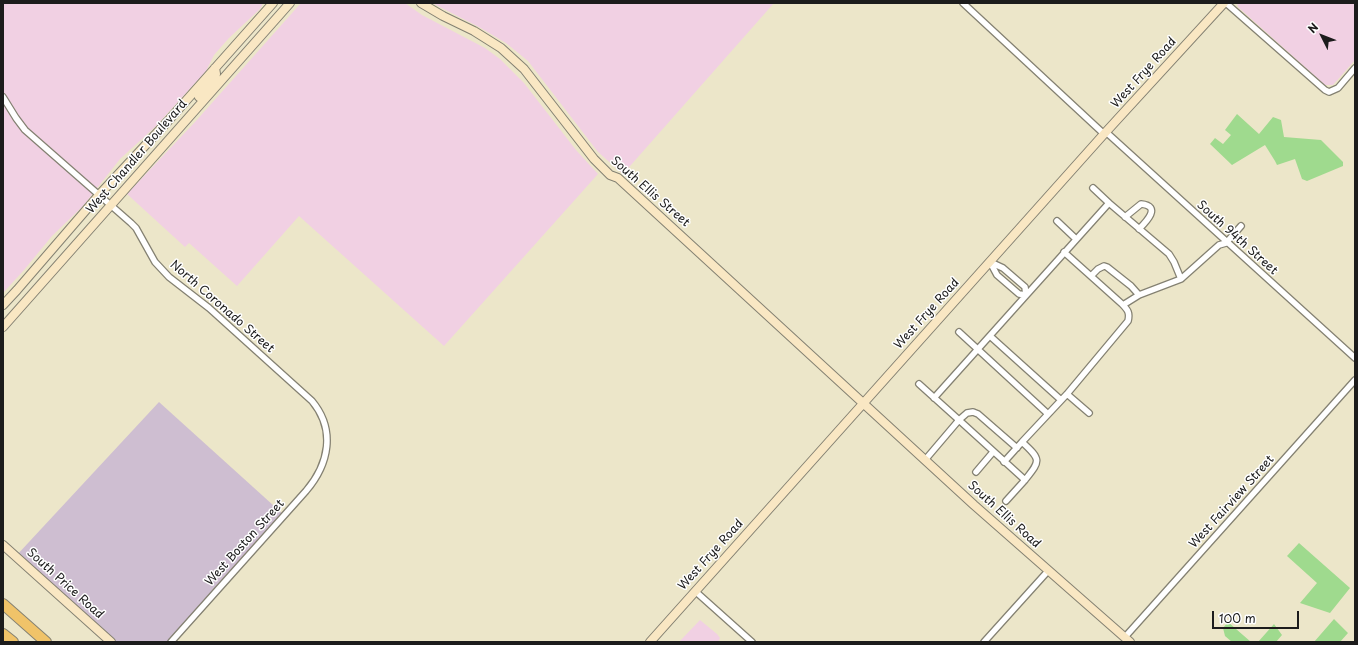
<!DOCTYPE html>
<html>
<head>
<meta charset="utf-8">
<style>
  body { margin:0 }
  #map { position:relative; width:1358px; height:645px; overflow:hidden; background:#ece6c9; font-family:"Playpen Sans",sans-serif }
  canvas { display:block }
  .frame { position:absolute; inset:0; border:4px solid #1c1c1c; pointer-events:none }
  .north { position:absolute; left:1302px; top:16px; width:40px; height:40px; -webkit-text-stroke:3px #fff; paint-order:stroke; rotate:312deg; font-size:11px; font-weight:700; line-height:16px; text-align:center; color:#1c1c1c }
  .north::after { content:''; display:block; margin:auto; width:14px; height:18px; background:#1c1c1c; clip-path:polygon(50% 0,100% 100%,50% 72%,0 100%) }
  .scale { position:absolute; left:1212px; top:611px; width:87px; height:18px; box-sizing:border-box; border:2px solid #1c1c1c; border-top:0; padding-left:5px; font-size:12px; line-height:14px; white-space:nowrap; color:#1c1c1c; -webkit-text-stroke:3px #fff; paint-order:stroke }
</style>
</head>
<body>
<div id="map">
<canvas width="1358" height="645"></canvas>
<div class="frame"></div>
<div class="north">N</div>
<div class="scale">100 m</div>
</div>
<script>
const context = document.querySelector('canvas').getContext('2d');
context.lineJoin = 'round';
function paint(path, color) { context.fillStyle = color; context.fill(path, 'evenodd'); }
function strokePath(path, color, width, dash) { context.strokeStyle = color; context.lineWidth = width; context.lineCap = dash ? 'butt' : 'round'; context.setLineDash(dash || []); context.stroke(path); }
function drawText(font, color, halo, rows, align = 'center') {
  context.font = font + ' "Playpen Sans",sans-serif'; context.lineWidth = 3; context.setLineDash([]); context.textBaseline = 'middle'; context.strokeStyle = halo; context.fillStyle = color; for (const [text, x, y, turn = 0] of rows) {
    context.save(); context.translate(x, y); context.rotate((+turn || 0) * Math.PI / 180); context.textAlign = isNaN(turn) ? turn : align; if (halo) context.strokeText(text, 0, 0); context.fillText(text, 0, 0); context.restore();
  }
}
paint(new Path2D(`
  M3,3h260l-3,6 -31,29 -15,17 -8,16 -51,56 -35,32 -37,47 -31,30 -28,34 -21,23z
  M301,3h104l17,12 63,33 15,11 24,24 52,67 22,24 -154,172 -145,-130 -62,70 -48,-43 -4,4 -58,-53 68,-72z
  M432,3h342l-151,171 -25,-22 -70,-91 -22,-18 -27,-16z
  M1237,3h118v57l-22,25h-8l-87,-78z
  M700,620l17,14 3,4 -2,4h-39z`), '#f1d0e3');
paint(new Path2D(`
  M159,402l125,113 -113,127h-60l-95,-86z`), '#cebed1');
paint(new Path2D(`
  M1237,114l22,20 14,-17 8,3 3,17 37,3 22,22v4l-36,15 -5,-2 -7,-20 -18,6 -2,-4 -10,-16 -33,20 -22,-21 5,-6 8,6 8,-9 -6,-5z
  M1299,543l51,45 -20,25 -30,-10 17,-20 -30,-27z
  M1334,619l14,14 -8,9h-26z
  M1228,622l23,20h-19l-7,-6 -2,-8z
  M1274,624l8,11 -6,7h-18z`), '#9fda8e');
const street = new Path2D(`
  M963,3l141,131
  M1226,3l99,87 4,2 9,-4 17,-20
  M3,97l13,21 9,12 106,93 5,5 19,34 14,15 40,31 103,93c24,29 17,63 -6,90l-135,151
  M1106,132l249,226
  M1093,188l16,15
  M1125,217l16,-13c21,2 5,18 -2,25
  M1057,221l19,18
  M990,262l13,6 22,19 1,8 -7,-1 -22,-19z
  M1091,276l7,-7 6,-3 3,1 24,19 8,9 -16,10
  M1139,295l42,-16
  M959,332l89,82
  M990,336l71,64
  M919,384l40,36 -34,40
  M1067,394l22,19
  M934,398l175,-195 60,51 5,8 7,17 38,-34 7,-2 15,-17
  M1022,442l45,-48 61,-73c2,-8 0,-11 -6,-17l-58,-52
  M1004,462l18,-20c20,18 18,19 3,38l-66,-60 8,-7 6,-1 5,2 39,34
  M976,472l17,-20
  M1006,501l19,-21
  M695,591l57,51
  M1125,637l230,-257
  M984,642l64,-71`);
const secondary = new Path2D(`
  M421,3l22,13 31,15 27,17 23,21 70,90 16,16 8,3 356,327 156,137
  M199,97l16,-19 1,-4 -1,-6
  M3,305l14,-15 82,-95 69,-74 105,-118
  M3,327l287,-324
  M3,545l108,97
  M650,642l454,-508 120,-131`);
const highway = new Path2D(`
  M3,604l43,38
  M3,634l10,8`);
strokePath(street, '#848172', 8);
strokePath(secondary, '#848172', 10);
strokePath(highway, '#848172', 12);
strokePath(street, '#fff', 5.5);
strokePath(secondary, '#f9e7c3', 8);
strokePath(highway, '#f0c369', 10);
drawText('12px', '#1c1c1c', '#fff', [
  ["West Frye Road",1144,73,-48],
  ["West Chandler Boulevard",137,157,-49],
  ["South Ellis Street",650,192,41],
  ["South 94th Street",1237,238,42],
  ["North Coronado Street",222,307,41],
  ["West Frye Road",927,314,-48],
  ["West Fairview Street",1232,502,-48],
  ["South Ellis Road",1004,515,42],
  ["West Boston Street",245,543,-48],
  ["West Frye Road",711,555,-48],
  ["South Price Road",65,584,42]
]);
</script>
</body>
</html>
